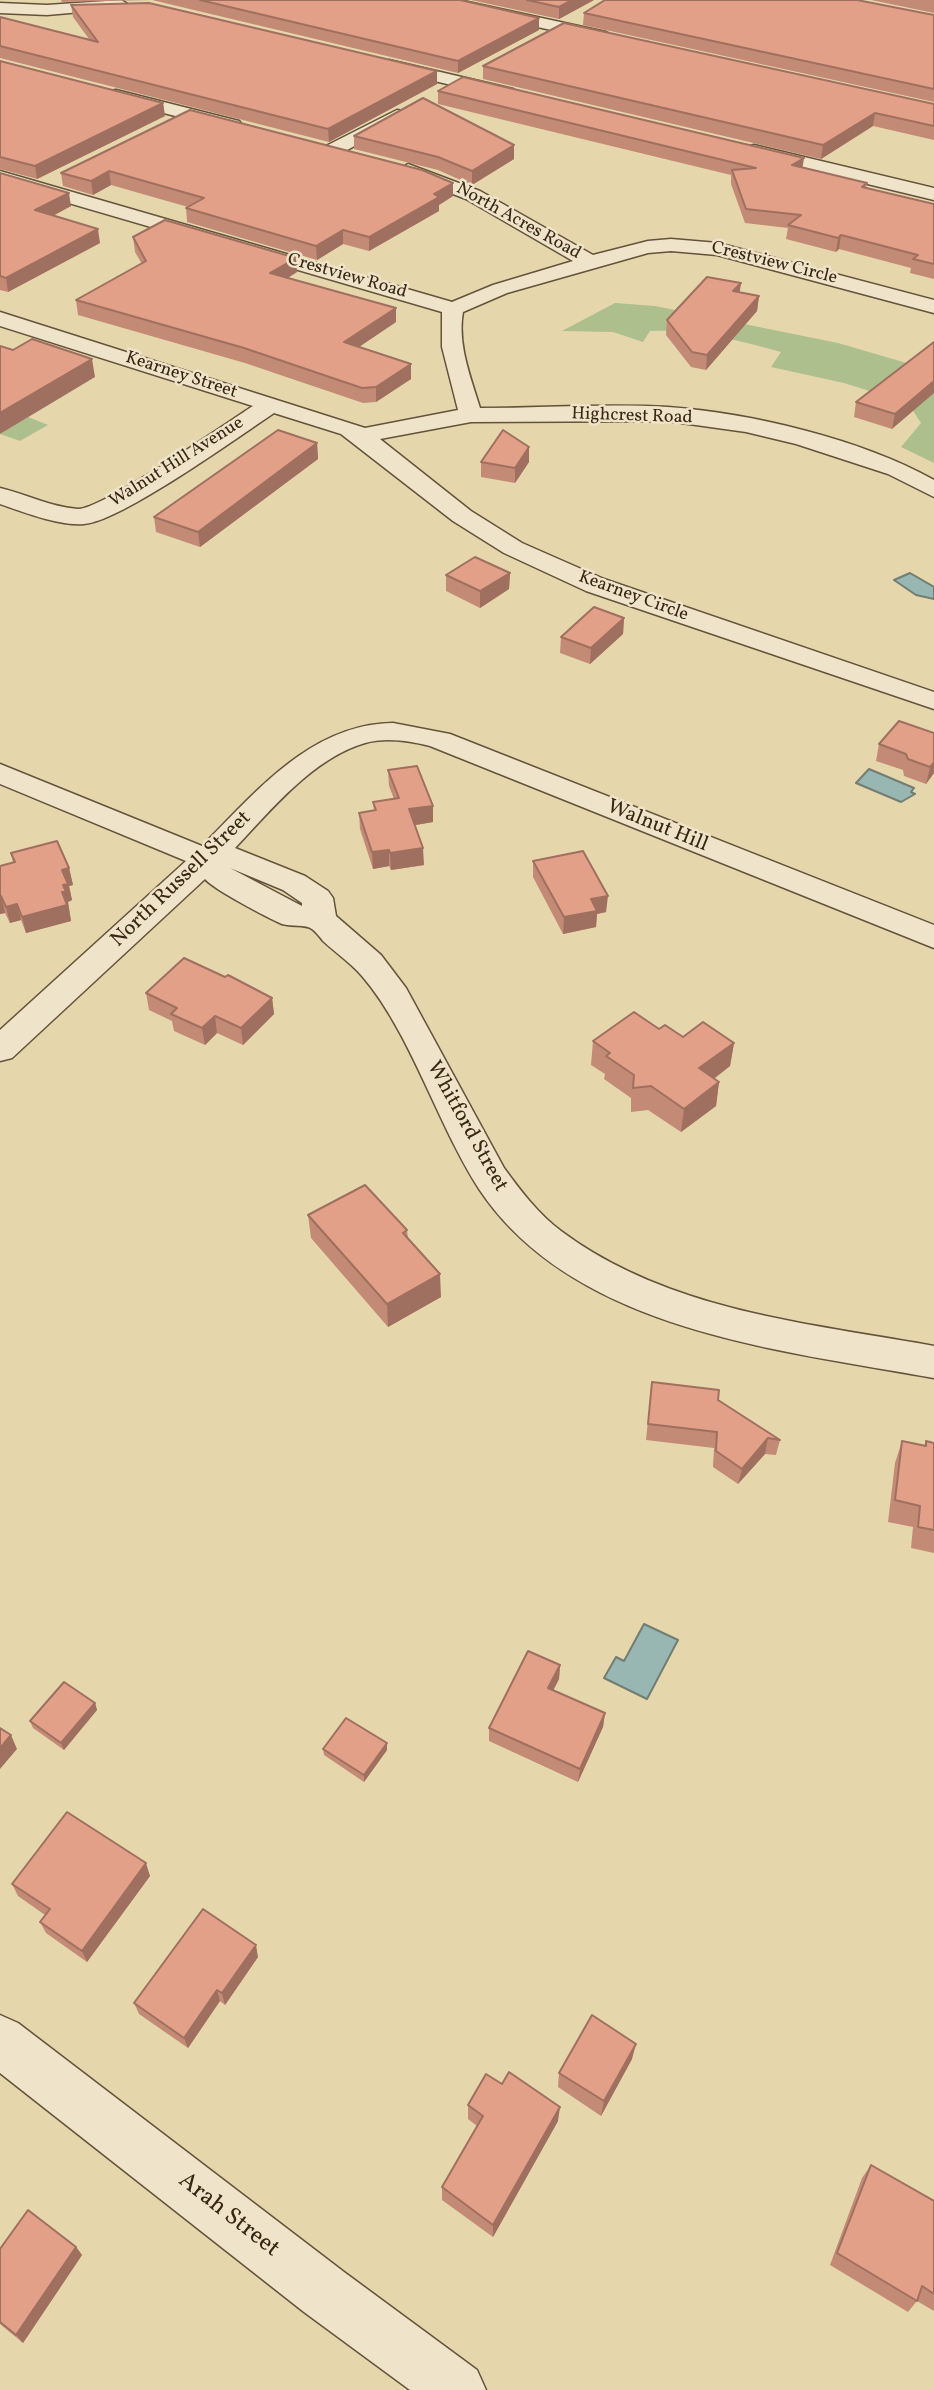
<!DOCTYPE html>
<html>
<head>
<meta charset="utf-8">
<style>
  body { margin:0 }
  canvas { display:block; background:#e6d6ac }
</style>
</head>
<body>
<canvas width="934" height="2390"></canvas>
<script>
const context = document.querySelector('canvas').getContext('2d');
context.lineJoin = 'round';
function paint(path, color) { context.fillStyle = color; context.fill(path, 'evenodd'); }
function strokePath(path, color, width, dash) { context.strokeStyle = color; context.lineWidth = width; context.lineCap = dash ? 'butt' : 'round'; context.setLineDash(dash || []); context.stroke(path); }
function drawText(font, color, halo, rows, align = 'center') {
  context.font = font + ' Vollkorn,serif'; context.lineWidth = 5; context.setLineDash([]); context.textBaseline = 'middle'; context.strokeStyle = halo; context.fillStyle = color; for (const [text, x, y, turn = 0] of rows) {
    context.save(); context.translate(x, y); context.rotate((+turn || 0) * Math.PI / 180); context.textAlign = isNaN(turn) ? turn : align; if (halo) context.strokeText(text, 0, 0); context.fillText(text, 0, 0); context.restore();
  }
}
paint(new Path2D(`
  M615,303l40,3 183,37 96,28v92l-33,-16 20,-24 -13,-20 -64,-20 -73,-16 10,-15c-43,-12 -86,-23 -131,-21l-7,11 -30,-10 -51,-1z
  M28,417l20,8 -28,16 -20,-7z`), '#aebf8e');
const water = new Path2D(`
  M910,573l24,14v12l-18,-4 -22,-15z
  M869,769l45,19 -3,4 4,2 -14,8 -45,-19z
  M644,1624l34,16 -31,59 -43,-21 12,-21 8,4z`);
paint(water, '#99b7b2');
strokePath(water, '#727d73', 2);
const street = new Path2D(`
  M121,0l8,5 -2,3 -80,7 -47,-2v-10l47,2z
  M429,0h30l147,32 8,5 -8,5 -169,-37z
  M389,60l124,29 3,4 -9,5 -124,-29 -3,-4z
  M116,90l123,31 3,4 -9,6 -123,-32 -3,-4 3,-4z
  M397,110l6,1 3,4 -3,4 -63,35h-14l-2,-4 2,-4z
  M754,145l180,43v12l-187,-45 -2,-4 2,-4z
  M408,164l72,27 113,64 55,-14 23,-2 47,4 216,57v13l-217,-58 -46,-4 -23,2 -141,40 -44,19c-6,32 8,66 17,96 62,0 127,-5 188,-1 83,6 193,32 266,73v17l-46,-23 -92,-30 -50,-12 -79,-11 -196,1 -91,17 91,72 51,32 82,36 330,113v17l-348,-118 -82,-38 -51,-32 -112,-87 -67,-21c-36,24 -154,109 -190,111 -25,2 -61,-12 -84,-20v-16c26,6 50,19 78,21 23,1 147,-85 175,-103l-253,-80v-14l365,116 93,-18 -16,-63v-35l-442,-129v-12l452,131 41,-17 80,-24 -107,-62 -65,-25 -3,-4z
  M393,723l57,11 484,191v23l-504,-202c-20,-5 -44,-9 -65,-3 -52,15 -94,67 -130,105l70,28 23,15 5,7 3,18 45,39 25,33 98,180c16,22 35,47 57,63 107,80 246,92 373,115v32c-154,-28 -361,-47 -455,-189 -42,-65 -68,-156 -117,-213 -11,-13 -26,-23 -39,-35 -3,-4 -7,-9 -11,-12 -6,-5 -21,-2 -30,-5 -14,-6 -69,-35 -77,-45l-193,179 -12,3v-31l186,-169 -186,-77v-20l202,82c54,-54 109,-122 191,-123zM230,868l53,22 19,13v3z
  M0,2015l18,8 326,249 133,98 9,20h-76l-106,-78 -304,-239z`);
strokePath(street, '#63533b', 3);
paint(street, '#efe4c9');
paint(new Path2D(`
  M61,0h399l79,18v12l-81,43 -306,-73 -90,2z
  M471,0h123l-35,19z
  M871,0h63v13z
  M71,5l366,66v13l-108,58 -329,-84v-41l89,22 -16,-22z
  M584,13l350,2v87l-351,-77z
  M0,61l163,42 2,13 -128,63 -37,-10z
  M483,66l451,38v36l-61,-14 -52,33 -338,-80z
  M438,91l365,76 64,16 -1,5 68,16v75l-24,-6 1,-5 -72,-19 -3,3 -50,-13 2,-11 -43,-5 -14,-39v-9l-293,-71z
  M190,110l263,73v13l-14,9v6l-70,40 -26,-7 -26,16 -130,-38 -1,-14 2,-1 -77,-22 -18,10 -30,-9 -2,-13z
  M354,136l160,23 -42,26 -34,-15 -84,-21z
  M0,173l71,33 -18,10 47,27 -92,49 -8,-2z
  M133,237l163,21 1,14 -9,6 108,30v14l-37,25 52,32 -35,23 -13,1 -118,-40 -167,-48 -2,-15 66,-36 -7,-12z
  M741,283l-2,9 20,4 -2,15 -51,59 -15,-3 -25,-32 1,-15z
  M934,342l-42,87 -38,-12 2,-15z
  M317,443l1,16 -118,88 -44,-15 -2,-15z
  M529,447v15l-14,21 -34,-6v-15z
  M510,573l-1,16 -29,19 -34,-17v-16z
  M624,618l-1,16 -33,30 -30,-11 1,-16z
  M899,721l35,52 -8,11 -22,-8 -1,-6 -27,-9 3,-17z
  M388,770l45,36v16l-18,3 9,40 -33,5 -2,-4 -16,3 -13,-40 -1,-16 15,-3 -1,-8 21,-3 -5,-13z
  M11,853l58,15 4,17 -4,1 3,14 -4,2 3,19 -45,12 -5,-13 -11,3 -5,-10 -5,1v-48l13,-3z
  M533,861l73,51 -9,2 -1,13 -33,7 -30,-57z
  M146,993l126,5 2,16 -31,31 -26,-12 -12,12 -31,-14 -2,-10 -23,-11z
  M659,1029l24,8 51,6 -4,23 -16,13 5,3 -3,24 -35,26 -33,-22 -17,2v-14l-27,-19 1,-5 -14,-9 2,-24z
  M308,1215l99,15 1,8 33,59 -53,30 -77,-89z
  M652,1382l66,18 62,40 -4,15 -11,-1 -27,30 -25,-17 1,-19 -68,-8z
  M902,1441l22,5 2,-5 8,2v110l-23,-5 2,-21 -25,-5 7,-59z
  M560,1665l-1,14 -6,12 52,22 -2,14 -25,55 -89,-41v-13z
  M95,1703l2,7 -33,40 -31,-22 -3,-7z
  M387,1743v7l-23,32 -40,-27 -1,-6z
  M150,1876l-63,86 -41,-29 -6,-11 5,-7 -27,-19 -6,-12z
  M258,1957l-33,48 -5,-4 -32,47 -49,-34 -5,-11z
  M632,2059l-31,57 -43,-29 1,-14z
  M502,2084l56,37 -65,116 -51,-37v-13l35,-61 -9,-7v-14z
  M871,2165l63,36v110l-17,-10 -9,11 -78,-47 32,-87z
  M76,2247l6,8 -59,88 -23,-19v-75z`), '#c38a75');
paint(new Path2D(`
  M572,0h22l-35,19v-12z
  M539,18v12l-81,43v-12z
  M437,71v13l-108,58 -1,-13z
  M163,103l2,13 -128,63 -2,-13z
  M875,113l-2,13 -52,33 2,-14z
  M514,145v14l-42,26v-14z
  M804,158l-2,13 -10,-6z
  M109,171l2,14 -18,10 -2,-14z
  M453,183v13l-14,9v6l-70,40v-14z
  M69,193l2,13 -34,18 -2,-14z
  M98,229l2,14 -92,49 -2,-14z
  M343,230v14l-26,16 -1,-14z
  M841,235l-2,14 -3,3 2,-14z
  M296,258l1,14 -26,16 -1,-15z
  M741,283l-2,14 -6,-6z
  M759,296l-2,15 -51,59 1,-15z
  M396,308v14l-52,35v-15z
  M92,359l3,18 -95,57v-21z
  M411,364v15l-35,23v-15z
  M934,381v12l-42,36 3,-15z
  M317,443l1,16 -118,88 -2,-15z
  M529,447v15l-14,21v-15z
  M510,573l-1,16 -29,19v-17z
  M624,618l-1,16 -33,30 1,-16z
  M934,762v11l-8,11 4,-17z
  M433,806v16l-23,4 -1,-17z
  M423,848l1,17 -33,5 -1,-17z
  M389,850v16l-16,3 -1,-17z
  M69,868l4,17 -4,1 3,14 -4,2 3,19 -45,12 -4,-16 40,-25v-22z
  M1,896l4,17 -5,1v-17z
  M608,896l-2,16 -9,2 -1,13 -33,7 1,-17 27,-18z
  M17,904l4,16 -11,3 -4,-16z
  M272,998l2,16 -31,31 -2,-17z
  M215,1016l2,17 -12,12 -3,-17z
  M734,1043l-4,23 -34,26 3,-24z
  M719,1082l-3,24 -35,26 3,-23z
  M440,1274l1,23 -53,30 -1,-23z
  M768,1438l-3,16 -27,30 4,-15z
  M560,1665l-1,14 -12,23 1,-14z
  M95,1703l2,7 -33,40 -3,-7z
  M605,1713l-2,14 -25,55 2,-13z
  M11,1735l6,14 -17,20v-21z
  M387,1743v7l-23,32v-7z
  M146,1863l4,13 -63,86 -5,-11z
  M256,1945l2,12 -33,48 -3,-12z
  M217,1990l3,11 -32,47 -4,-10z
  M636,2044l-4,15 -31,57 3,-15z
  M560,2107l-2,14 -65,116v-12z
  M76,2247l6,8 -59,88 -7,-8z`), '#9f705f');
const building = new Path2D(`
  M200,0h260l79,18 -81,43z
  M527,0h45l-13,7z
  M605,0h252l77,15v74l-350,-76z
  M149,3l288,68 -109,58 -328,-83v-29l98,25 -27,-37z
  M564,23l370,81v22l-59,-13 -52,32 -340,-79z
  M0,61l163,42 -128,63 -35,-9z
  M463,77l341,81 -12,7 75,18 -5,4 72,17v60l-21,-5 5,-4 -77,-20 -3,3 -50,-13 13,-10 -55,-6 -14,-39 24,-2 -318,-77z
  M423,98l91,47 -42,26 -34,-14 -84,-21z
  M190,110l232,60 31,13 -19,11 5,3 -70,40 -26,-7 -27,16 -130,-38 18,-10 -95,-27 -18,10 -30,-8z
  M0,173l69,20 -34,17 63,19 -92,49 -6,-2z
  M165,220l131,38 -26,15 126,35 -52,34 67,22 -35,23 -14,1 -118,-40 -168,-48 70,-39 -13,-24z
  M707,277l34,6 -8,8 26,5 -52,59 -15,-3 -25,-32z
  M32,339l60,20 -92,54v-67l13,4z
  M934,342v39l-39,33 -39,-12z
  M278,430l39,13 -119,89 -44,-15z
  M503,430l26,17 -14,21 -34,-6z
  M475,557l35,16 -30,18 -34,-16z
  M594,607l30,11 -33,30 -30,-11z
  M899,721l35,12v29l-4,5 -22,-8 -2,-5 -27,-10z
  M417,766l16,40 -24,3 14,39 -33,5 -1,-3 -17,2 -13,-39 17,-3 -3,-8 26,-4 -11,-28z
  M57,841l12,27 -7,2 6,14 -5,1 3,7h-4l5,13 -45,12 -5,-13 -11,3 -5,-11 -1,1v-31l15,-4 -4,-9z
  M583,851l25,45 -17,3 6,12 -33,6 -31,-56z
  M184,958l41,19 3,-2 44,23 -31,30 -26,-12 -13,12 -31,-14 6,-6 -31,-15z
  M634,1012l25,17 6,-4 18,12 20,-15 31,21 -35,25 20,14 -35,27 -33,-23 -18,2 1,-13 -28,-19 4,-3 -17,-12z
  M365,1185l42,45 -4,3 37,41 -53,30 -79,-89z
  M652,1382l67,8 -1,10 62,40 -12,-2 -26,31 -26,-18 1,-19 -69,-8z
  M902,1441l24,5v-5l8,2v87l-16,-3 2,-21 -25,-6z
  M528,1651l32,14 -12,23 57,25 -25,56 -91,-41z
  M64,1682l31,21 -34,40 -31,-22z
  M346,1718l41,25 -23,32 -41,-26z
  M0,1728l11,7 -11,13z
  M67,1812l79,51 -64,88 -42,-29 10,-13 -38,-25z
  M203,1909l53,36 -34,48 -5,-3 -33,48 -50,-35z
  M592,2015l44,29 -32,57 -45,-28z
  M509,2072l51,35 -67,118 -51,-38 41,-71 -15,-11 18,-31 16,10z
  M871,2165l63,36v93l-12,-8 -5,15 -80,-48z
  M28,2210l48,37 -60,88 -16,-13v-73z`);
paint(building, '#e3a088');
strokePath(building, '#9f705f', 2);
drawText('18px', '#372715', '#efe4c9', [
  ["North Acres Road",518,222,29],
  ["Crestview Circle",774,264,14],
  ["Crestview Road",347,277,16],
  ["Kearney Street",181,376,18],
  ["Highcrest Road",632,417,2],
  ["Walnut Hill Avenue",177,463,-32],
  ["Kearney Circle",633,597,20]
]);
drawText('21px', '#372715', '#efe4c9', [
  ["Walnut Hill",657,827,22],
  ["North Russell Street",182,880,-44],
  ["Whitford Street",466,1127,61]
]);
drawText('24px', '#372715', '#efe4c9', [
  ["Arah Street",228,2216,38]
]);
</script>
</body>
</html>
